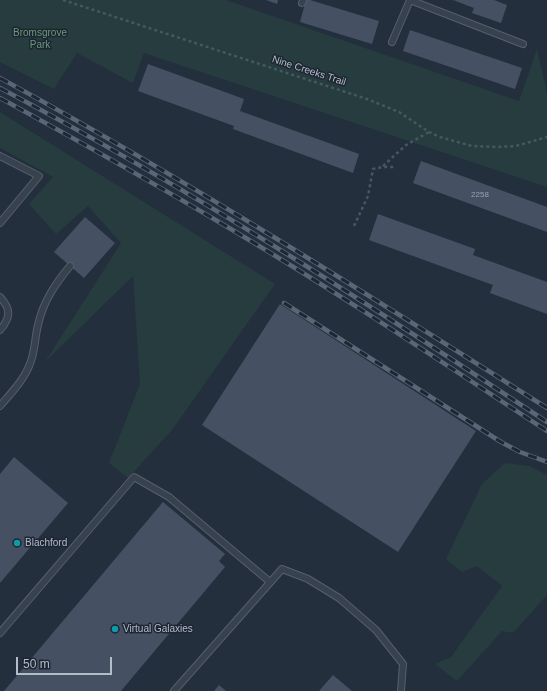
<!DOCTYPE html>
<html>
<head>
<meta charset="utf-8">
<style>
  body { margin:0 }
  #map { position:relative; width:547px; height:691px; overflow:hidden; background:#242f3e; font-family:Helvetica,sans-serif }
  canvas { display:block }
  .scale { position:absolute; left:16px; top:657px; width:96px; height:18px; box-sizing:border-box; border:2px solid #b4bcc9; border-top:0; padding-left:5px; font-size:12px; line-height:14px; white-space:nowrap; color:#b4bcc9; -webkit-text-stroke:3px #1d2633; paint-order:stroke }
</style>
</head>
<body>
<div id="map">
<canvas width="547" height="691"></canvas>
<div class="scale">50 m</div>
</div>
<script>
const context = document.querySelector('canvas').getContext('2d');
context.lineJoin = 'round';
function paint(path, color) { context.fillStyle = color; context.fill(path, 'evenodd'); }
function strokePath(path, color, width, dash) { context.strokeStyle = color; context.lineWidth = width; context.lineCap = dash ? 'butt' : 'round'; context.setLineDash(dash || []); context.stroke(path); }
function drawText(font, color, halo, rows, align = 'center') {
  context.font = font + ' Helvetica,sans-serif'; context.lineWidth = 3; context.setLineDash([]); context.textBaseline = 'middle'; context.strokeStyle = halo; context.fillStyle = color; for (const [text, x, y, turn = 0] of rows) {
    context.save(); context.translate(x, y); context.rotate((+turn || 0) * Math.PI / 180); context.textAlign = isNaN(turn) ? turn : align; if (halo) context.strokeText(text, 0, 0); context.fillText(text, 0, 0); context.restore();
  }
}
paint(new Path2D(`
  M0,0h226l293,101 18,-52 10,44v94l-403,-134 -11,30 -56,-30 -23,36 -54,-27z
  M0,112l275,172 -103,146 -44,48 -19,-15 31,-79 -7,-108 -88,86 76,-119 -33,-37 -32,28 -27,-30 24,-27 -53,-29z
  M505,463l24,3 18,9v120l-34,38 -11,-2 -45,50 -22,-17 16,-7 51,-71 -25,-20 -15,6 -16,-13 36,-75z`), '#263c3f');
paint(new Path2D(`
  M266,0h12l-1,4z
  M306,0h4l69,21 -7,23 -72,-22z
  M453,0h41l13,5 -6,18 -29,-10 2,-5z
  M410,30l112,38 -7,21 -112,-38z
  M148,64l96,35 -4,12 119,43 -6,19 -120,-44 1,-3 -96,-35z
  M421,161l126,46v25l-134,-49z
  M378,214l97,35 -2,6 74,27v32l-57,-21 3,-8 -124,-45z
  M85,217l30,26 -31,35 -30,-26z
  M280,304l196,127 -78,121 -196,-127z
  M14,457l54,46 -68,80v-109z
  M163,502l62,52 -6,7 6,6 -104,124h-117z
  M333,675l19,16h-33z
  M219,685l7,6h-12z`), '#455162');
const service = new Path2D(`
  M410,0l113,44
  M302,3l1,-3
  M392,42l18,-42
  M0,156l39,20 -39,47
  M0,297c11,12 11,20 0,33
  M0,406c12,-14 25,-27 31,-45 4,-11 4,-24 7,-36 5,-23 17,-41 32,-59
  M0,633l134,-156 35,20 101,85
  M174,691l108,-122 26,10 31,19 37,32 27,34 -2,27`);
strokePath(service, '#565f6c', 8);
strokePath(new Path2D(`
  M63,0l304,99 32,13 30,20 11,5 32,9 25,1 19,-1 31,-9
  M383,166l23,-21 23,-13
  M354,226l14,-30 5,-27 10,-2h13`), '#44595c', 2.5, [3, 3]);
strokePath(service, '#38414e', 6);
const rail = new Path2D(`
  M0,78c187,102 367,216 547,330
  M0,88c189,100 369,216 547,334
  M0,98c75,41 150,83 224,127 110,65 216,136 323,206
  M284,303l217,139 19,10 27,10`);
strokePath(rail, '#5a6575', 4.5);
strokePath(rail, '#1d2633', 3, [9]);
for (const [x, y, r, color] of [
  [17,543,4,"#0f9aa8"],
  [115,629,4,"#0f9aa8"]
]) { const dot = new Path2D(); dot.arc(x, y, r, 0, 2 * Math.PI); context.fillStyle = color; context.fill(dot); strokePath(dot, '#1d2633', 1.5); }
drawText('8px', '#98a1af', null, [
  ["2258",480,195]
]);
drawText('10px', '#6b9a76', '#1d2633', [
  ["Bromsgrove",40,33],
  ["Park",40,45]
]);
drawText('10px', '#b4bcc9', '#1d2633', [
  ["Nine Creeks Trail",309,71,18]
]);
drawText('10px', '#b4bcc9', '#1d2633', [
  ["Blachford",25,543],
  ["Virtual Galaxies",123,629]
], 'left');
</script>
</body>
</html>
